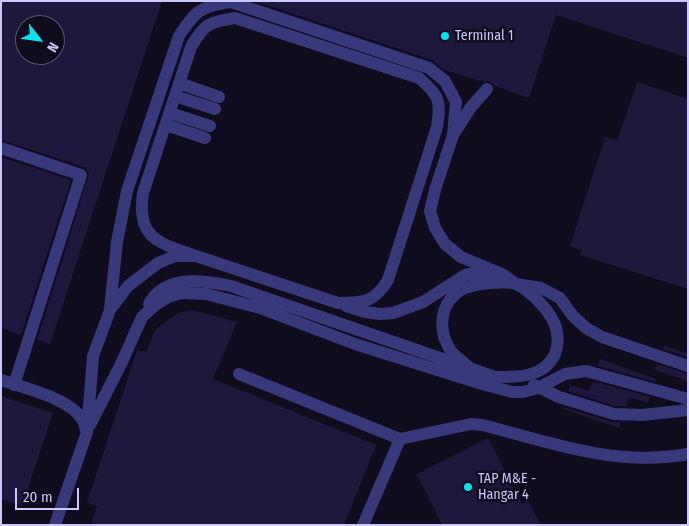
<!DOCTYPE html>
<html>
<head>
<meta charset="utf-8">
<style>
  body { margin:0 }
  #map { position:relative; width:689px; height:526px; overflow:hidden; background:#0e0c1d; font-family:"Fira Sans Condensed",sans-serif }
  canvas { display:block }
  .frame { position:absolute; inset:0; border:2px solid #ccc8fe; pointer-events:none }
  .north { position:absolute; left:15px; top:15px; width:50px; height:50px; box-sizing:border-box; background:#0e0c1d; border:1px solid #5a5777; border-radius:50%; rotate:120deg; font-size:14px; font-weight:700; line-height:20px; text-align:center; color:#ccc8fe }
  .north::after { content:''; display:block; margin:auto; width:18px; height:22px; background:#05e4ee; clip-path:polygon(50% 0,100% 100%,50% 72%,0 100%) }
  .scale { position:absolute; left:15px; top:488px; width:64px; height:22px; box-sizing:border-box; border:2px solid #ccc8fe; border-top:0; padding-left:6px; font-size:15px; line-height:18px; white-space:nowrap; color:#ccc8fe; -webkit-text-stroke:4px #0e0c1d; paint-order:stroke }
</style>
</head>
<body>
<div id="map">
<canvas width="689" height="526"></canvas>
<div class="frame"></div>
<div class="north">N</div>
<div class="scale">20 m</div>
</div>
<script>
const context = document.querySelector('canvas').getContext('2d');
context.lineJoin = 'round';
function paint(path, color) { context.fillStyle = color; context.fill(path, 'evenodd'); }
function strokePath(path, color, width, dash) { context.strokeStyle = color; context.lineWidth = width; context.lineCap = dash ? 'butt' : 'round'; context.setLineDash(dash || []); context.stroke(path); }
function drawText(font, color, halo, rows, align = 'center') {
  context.font = font + ' "Fira Sans Condensed",sans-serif'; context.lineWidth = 5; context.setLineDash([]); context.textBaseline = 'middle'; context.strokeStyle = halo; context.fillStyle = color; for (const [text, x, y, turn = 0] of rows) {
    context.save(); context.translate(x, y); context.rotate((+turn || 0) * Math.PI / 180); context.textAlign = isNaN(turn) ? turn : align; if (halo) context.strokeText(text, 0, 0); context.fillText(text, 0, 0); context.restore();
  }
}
paint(new Path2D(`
  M1,1h161l-112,343 -13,-4 52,-166 -5,-7 -83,-27zM25,25h30v30h-30z
  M254,1h434v57l-132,-43 -27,83 -34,-12 -6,-5 -6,1 -39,-12 -12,-10z
  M637,82l51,17v190l-108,-34 2,-5 -12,-4 35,-109 12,4z
  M1,157l70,23 -50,155 -20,-7z
  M192,310l45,12 -24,57 163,66 -32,80h-253l6,-19 -10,-3 50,-153 9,2 9,-22 23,-17z
  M664,346l24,8v3l-25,-8z
  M600,359l56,20 -1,3 -57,-16z
  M657,364l31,10v7l-33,-11z
  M593,381l57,16 -2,6 -19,-6 -3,9h-11l-47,-15 2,-6 19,6z
  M1,396l52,17 -31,93 -21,-7z
  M563,407l49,15h9l-2,6 -56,-19z
  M488,438l34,66 6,-4 13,25h-99l-25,-51z`), '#1e183d');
strokePath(new Path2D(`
  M179,83l40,14
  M487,89l-16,18 -18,28 -18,55 -5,21 5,17 10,16 16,13 41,17 14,10 25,4 19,10 12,17 14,13 16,9 86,29
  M175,96l40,13
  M170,113l40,13
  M166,125l39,13
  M1,148l80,27 -67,210
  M149,304c16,-30 55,-24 82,-18l264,91c22,0 49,1 60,-23 6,-16 2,-30 -8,-43 -5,-7 -22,-24 -31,-27 -7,-3 -20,-1 -27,-1 -8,1 -18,2 -26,6 -24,13 -26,41 -12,62 5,7 14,12 20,18
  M346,306l19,6 15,2 13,-1 30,-11 42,-27 16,-3 11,1
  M110,309l7,-67 10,-51 52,-155c17,-26 22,-30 52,-34l198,66 16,13 11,21 -3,33
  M239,374l161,65 -37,86
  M1,380c23,8 68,18 81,39 2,3 3,8 4,11
  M534,385l25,12 55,17 28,1 46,-5
  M90,425l32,-63 20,-45 12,-11 14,-9 14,-4 24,1 54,14 95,36 127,40 30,8h11l15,-4 27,-14 21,-3 102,28
  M87,432l6,-76 17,-46 18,-24 30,-23 17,-7h21l142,47c25,0 36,0 50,-23l49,-153c4,-26 3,-31 -18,-49l-184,-60c-26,4 -31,6 -44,29l-48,146c-7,46 16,50 53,63
  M400,439l71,-15 12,1c68,18 133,42 205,29`), '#38397b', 12);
strokePath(new Path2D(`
  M55,525l32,-93`), '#38397b', 12);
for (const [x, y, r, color] of [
  [445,36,5,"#05e4ee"],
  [468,487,5,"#05e4ee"]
]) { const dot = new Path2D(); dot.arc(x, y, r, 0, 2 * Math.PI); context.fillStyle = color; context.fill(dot); strokePath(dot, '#0e0c1d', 2); }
drawText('14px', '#ccc8fe', '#0e0c1d', [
  ["Terminal 1",455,36],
  ["TAP M&E -",478,479],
  ["Hangar 4",478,495]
], 'left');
</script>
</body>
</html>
